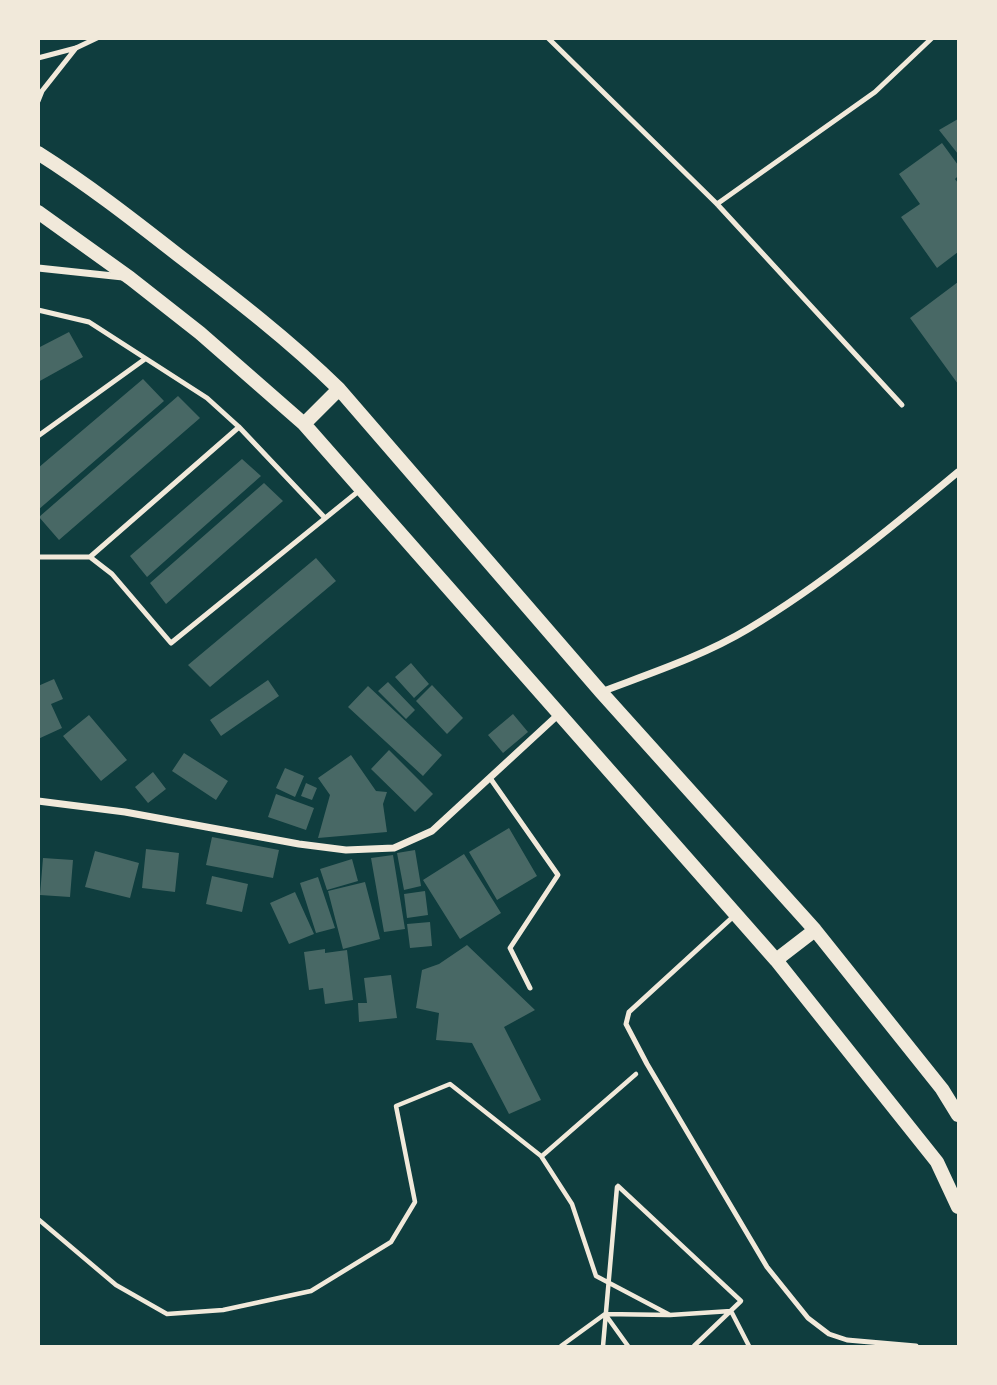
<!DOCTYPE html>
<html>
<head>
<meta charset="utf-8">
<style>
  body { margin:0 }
  #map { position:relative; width:997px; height:1385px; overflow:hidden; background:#0f3d3e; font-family:"Titillium Web",sans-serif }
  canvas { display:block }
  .frame { position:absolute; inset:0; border:40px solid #f1e9da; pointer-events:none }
</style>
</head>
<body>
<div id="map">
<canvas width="997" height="1385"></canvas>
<div class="frame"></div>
</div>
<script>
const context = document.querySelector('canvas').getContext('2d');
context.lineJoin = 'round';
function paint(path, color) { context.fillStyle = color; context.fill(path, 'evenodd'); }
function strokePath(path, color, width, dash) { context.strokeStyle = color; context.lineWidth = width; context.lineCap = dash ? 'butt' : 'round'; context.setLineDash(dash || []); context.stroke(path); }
paint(new Path2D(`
  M958,119v35l-19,-24z
  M942,143l16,22v11l-3,3 3,4v69l-21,16 -36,-51 19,-13 -21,-30z
  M958,282v102l-48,-66z
  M69,332l14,25 -45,25v-34z
  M143,379l21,22 -126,109v-42z
  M178,396l22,22 -141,122 -20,-23z
  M242,459l19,17 -114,101 -17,-21z
  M264,483l19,18 -117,103 -16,-21z
  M316,558l20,23 -126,106 -22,-22z
  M411,663l18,21 -15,14 -19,-21z
  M54,679l9,20 -12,5 11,24 -24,11v-53z
  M268,680l11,16 -58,40 -11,-16z
  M388,682l27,28 -9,9 -28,-28z
  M432,685l31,33 -16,16 -31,-33z
  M368,686l74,69 -19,21 -75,-69z
  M513,714l15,18 -25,21 -15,-18z
  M89,715l38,45 -26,21 -38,-45z
  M389,750l44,44 -18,18 -44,-43z
  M184,753l44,28 -12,19 -44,-29z
  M351,755l25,36 11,1 -4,12 4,28 -69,6 12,-43 -12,-17z
  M285,768l19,8 -9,21 -19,-9z
  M153,772l13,17 -18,14 -13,-16z
  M306,783l11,5 -5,12 -11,-4z
  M276,794l38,14 -8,22 -38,-13z
  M509,828l28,48 -40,24 -28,-48z
  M212,837l67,13 -6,28 -67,-13z
  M146,849l33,4 -4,39 -33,-4z
  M415,850l6,36 -17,4 -7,-37z
  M95,851l44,12 -9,35 -45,-11z
  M464,854l37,59 -41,26 -37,-59z
  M393,855l12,74 -21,3 -13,-74z
  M43,858l30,2 -3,37 -30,-2z
  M352,859l6,22 -31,9 -7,-21z
  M212,876l36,8 -6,28 -36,-8z
  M318,877l17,51 -19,5 -16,-50z
  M365,882l15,57 -37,10 -15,-58z
  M425,891l3,24 -21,3 -3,-24z
  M295,892l19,42 -25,10 -19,-41z
  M430,922l2,24 -22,2 -3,-24z
  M467,945l68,65 -31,17 37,73 -32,14 -37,-71 -36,-3 3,-27 -23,-5 6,-38 17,-6z
  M325,949v4l22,-3 6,50 -28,4 -2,-16 -14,2 -5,-38z
  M391,975l6,43 -38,4 -1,-19h9l-3,-25z`), '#486865');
strokePath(new Path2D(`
  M542,1156l94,-82
  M618,1186l123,115 -47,45
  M38,1219l78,66 51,29 56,-4 88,-19 80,-49 24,-40 -19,-96 54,-22 91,72 31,48 24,72 74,39 61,-4 18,35
  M605,1314l23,32
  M561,1346l44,-32 64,1
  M603,1346l14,-159`), '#f1e9da', 4.5);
strokePath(new Path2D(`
  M548,38l169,166 185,201
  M38,58l38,-10 21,-10
  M38,101l4,-10 34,-43
  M717,204l158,-112 57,-54
  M38,310l51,12 118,76 32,29 86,91
  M38,436l107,-77
  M38,557h52l22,17 59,69 189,-153
  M90,557l149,-130
  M490,778l68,97 -48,73 20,40
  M735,915l-106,97 -3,12 21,40 120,203 41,51 21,16 18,6 69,6`), '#f1e9da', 5);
strokePath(new Path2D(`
  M38,268l85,9
  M601,692c50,-19 102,-36 147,-63 75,-45 144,-102 210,-157
  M38,801l87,11 174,32 47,6 48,-2 38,-17 128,-118`), '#f1e9da', 7);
strokePath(new Path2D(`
  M38,153c49,31 94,66 140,102 55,42 111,85 161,134l262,303 214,238 127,159 16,26
  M38,212l92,66 70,55 104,91 472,536 161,202 21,45
  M304,424l35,-35
  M776,960l39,-30`), '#f1e9da', 14);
</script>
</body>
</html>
